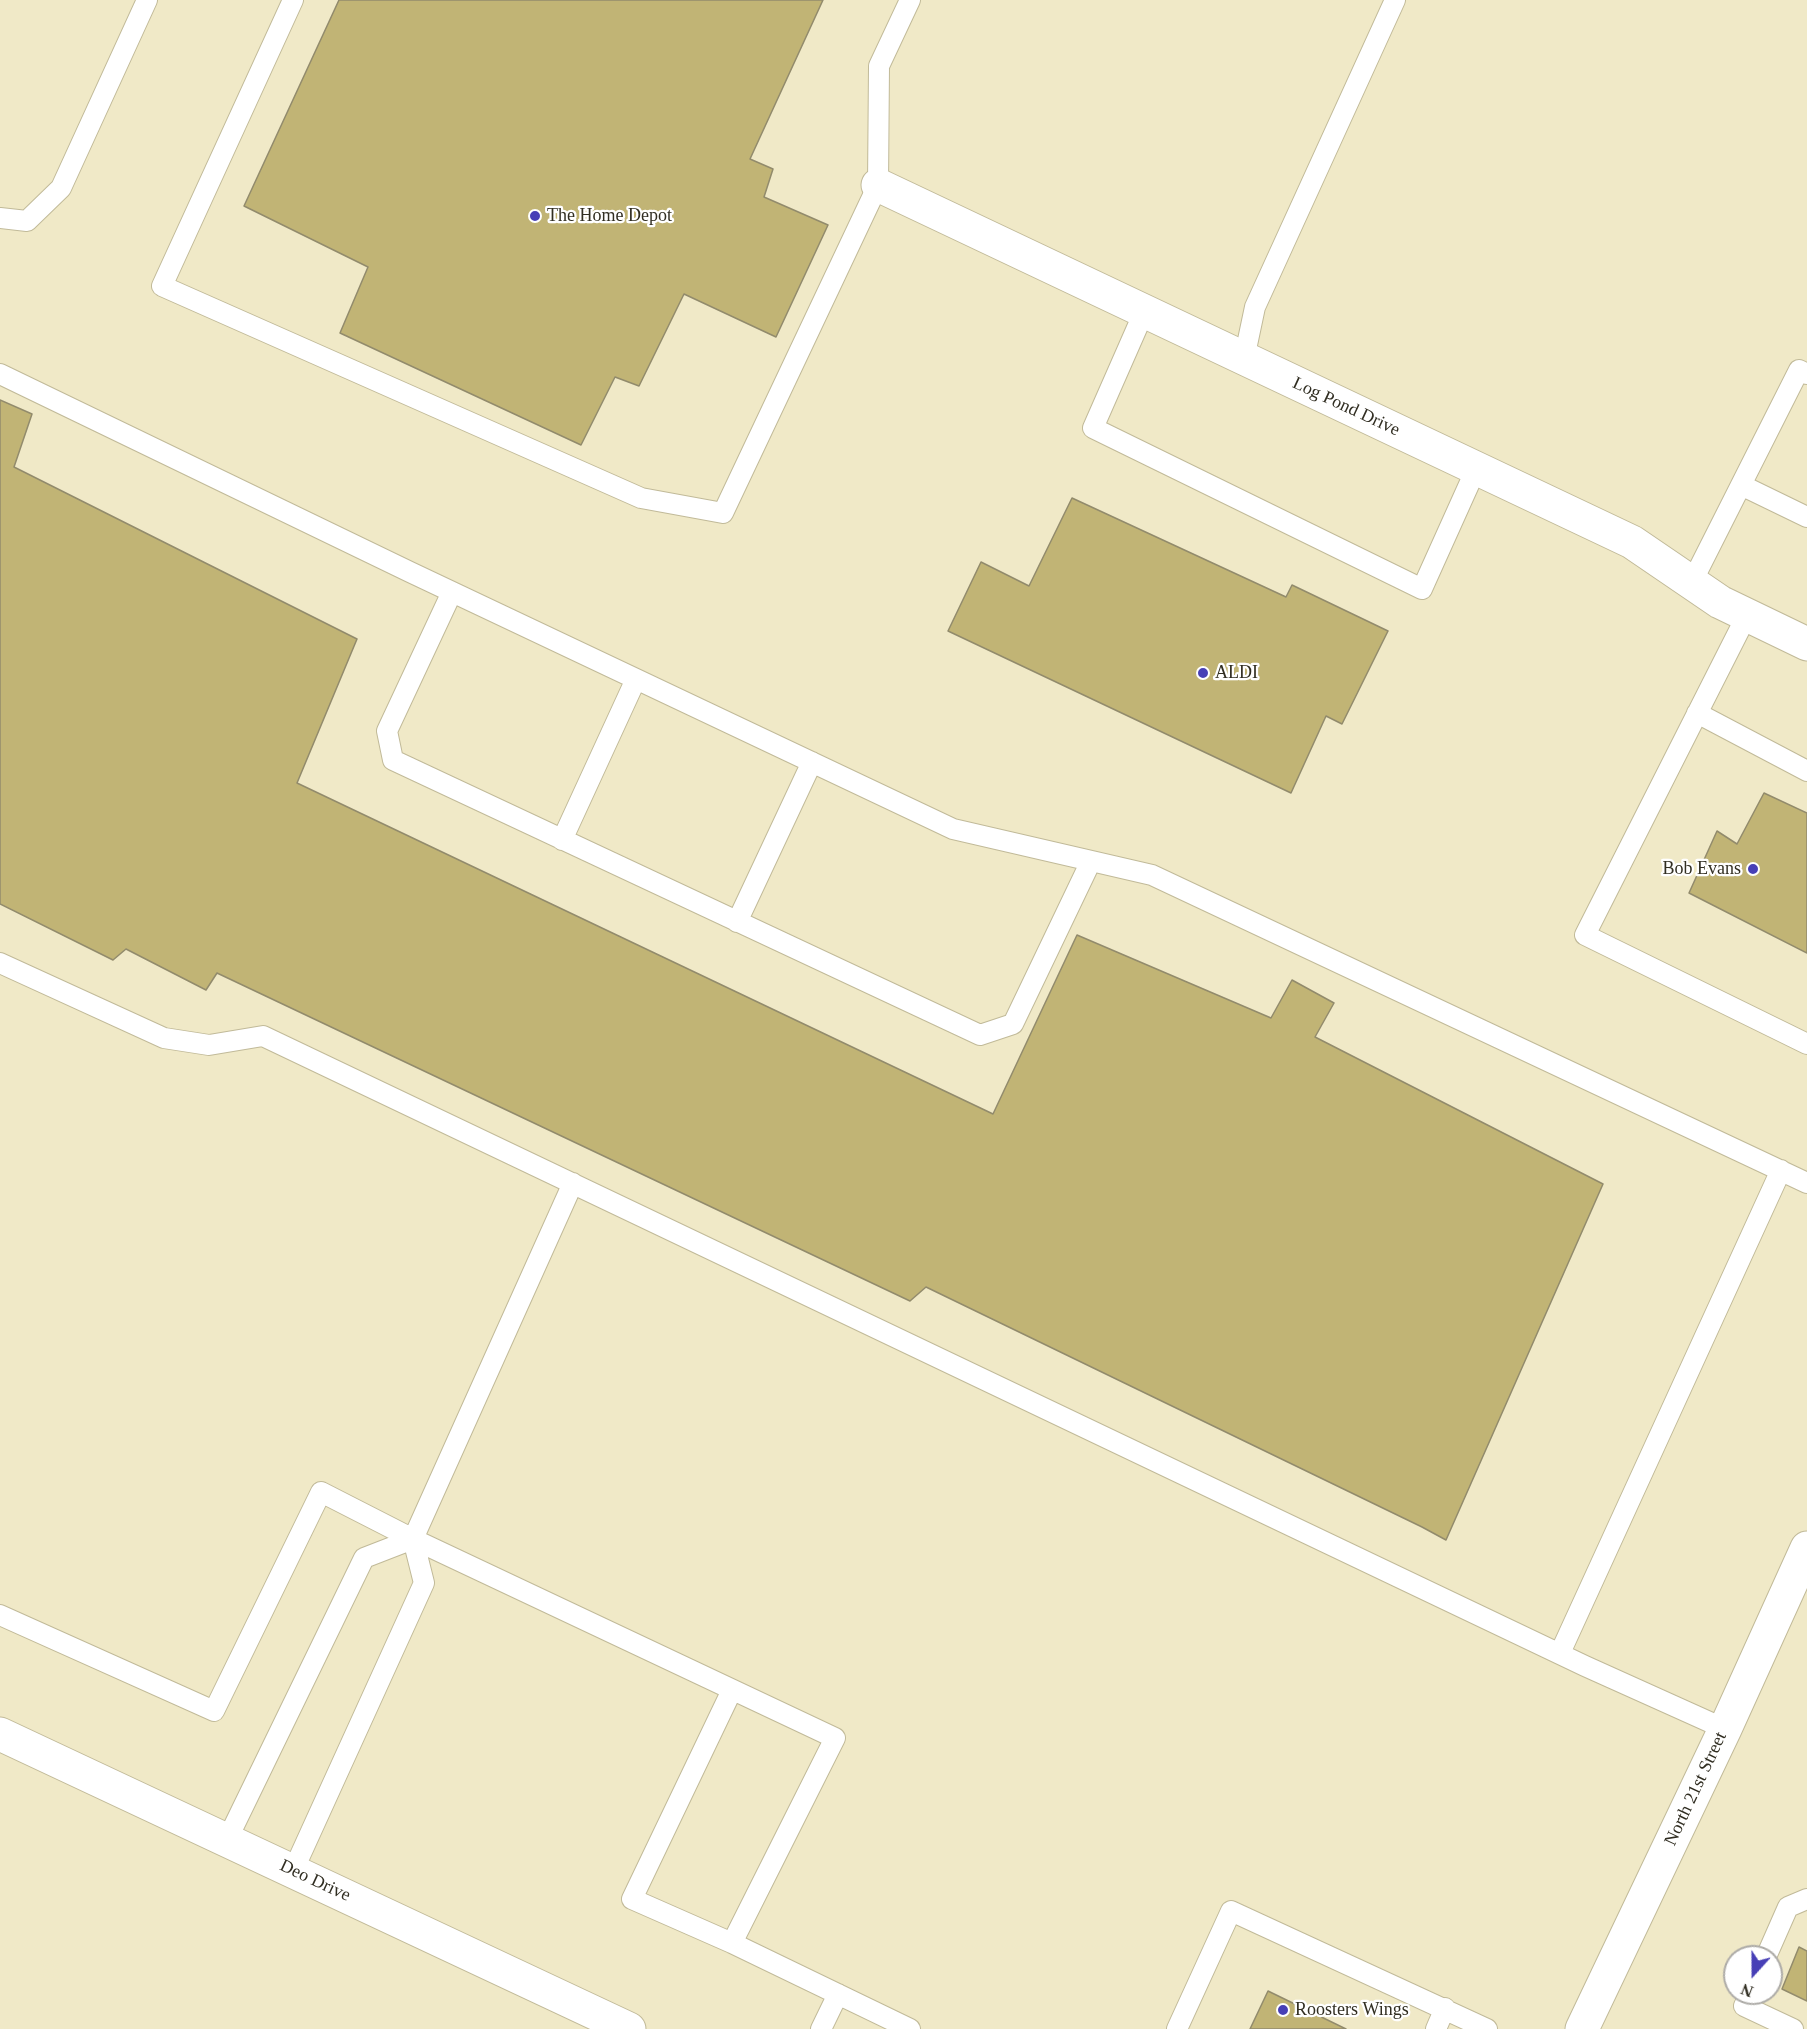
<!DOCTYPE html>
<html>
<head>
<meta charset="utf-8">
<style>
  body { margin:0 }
  #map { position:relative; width:1807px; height:2029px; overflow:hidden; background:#f0e9c7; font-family:Georgia,serif }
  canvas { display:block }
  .north { position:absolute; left:1723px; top:1945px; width:60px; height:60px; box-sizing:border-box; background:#fff; border:2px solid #adaba7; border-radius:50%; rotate:201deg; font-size:16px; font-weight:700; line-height:24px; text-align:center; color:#312e22 }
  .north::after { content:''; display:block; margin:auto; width:21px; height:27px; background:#473fb6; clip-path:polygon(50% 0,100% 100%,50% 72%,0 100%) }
</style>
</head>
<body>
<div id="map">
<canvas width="1807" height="2029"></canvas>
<div class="north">N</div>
</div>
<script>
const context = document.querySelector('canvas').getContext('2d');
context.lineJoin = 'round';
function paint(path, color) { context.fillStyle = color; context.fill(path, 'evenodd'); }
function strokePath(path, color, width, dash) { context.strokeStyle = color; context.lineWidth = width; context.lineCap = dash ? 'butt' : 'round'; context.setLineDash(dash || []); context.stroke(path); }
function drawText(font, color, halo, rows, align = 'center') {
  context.font = font + ' Georgia,serif'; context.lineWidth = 4.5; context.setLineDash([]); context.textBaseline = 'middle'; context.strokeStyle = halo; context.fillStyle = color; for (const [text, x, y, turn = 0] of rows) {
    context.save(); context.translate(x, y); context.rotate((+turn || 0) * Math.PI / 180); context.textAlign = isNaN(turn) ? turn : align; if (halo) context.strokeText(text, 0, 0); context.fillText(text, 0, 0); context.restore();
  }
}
const building = new Path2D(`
  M339,0h484l-73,159 23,10 -9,28 64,28 -52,112 -92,-43 -45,92 -24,-9 -34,68 -241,-112 28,-66 -124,-61z
  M0,400l32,14 -18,53 343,172 -60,144 696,331 84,-179 194,83 21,-38 42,23 -19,34 288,147 -157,356 -24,-13 -496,-240 -16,14 -693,-328 -11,17 -80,-41 -13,11 -113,-56z
  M1072,498l214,99 6,-12 96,46 -46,93 -16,-8 -35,77 -343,-162 33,-69 48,24z
  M1764,793l43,20v140l-118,-60 28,-62 20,13z
  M1799,1947l8,4v50l-25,-12z
  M1268,1991l78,38h-96z`);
paint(building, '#c1b475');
strokePath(building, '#928b6c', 1.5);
const service = new Path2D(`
  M293,0l-131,286 479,212 82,15 155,-328 1,-119 31,-66
  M0,218l27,3 34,-33 86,-188
  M1144,312l-51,116 329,161 54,-120
  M1244,359l11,-52 140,-307
  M0,374l410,198 543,257 199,46 655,308
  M1741,485l66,32
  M1692,582l107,-212 8,4
  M452,592l-65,139 6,29 587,275 33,-11 78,-163
  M1747,615l-162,320 222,109
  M1697,713l110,58
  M562,840l74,-161
  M737,922l75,-160
  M0,963l164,75 45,7 54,-9 1322,630 140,63
  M0,1615l214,96 107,-219 92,47 422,199 -103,205 178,86
  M1560,1653l221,-483
  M732,1690l-100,209 100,44
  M227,1840l137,-282 49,-19
  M293,1871l131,-288 -11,-44 160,-356
  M1766,1957l22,-50 19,-8
  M1750,1993l-6,13 49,23
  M821,2029l17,-35
  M1177,2029l54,-118 256,118
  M1436,2029l9,-21`);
const minor = new Path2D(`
  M878,185l754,357 88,60 87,42`);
const tertiary = new Path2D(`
  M0,1734l629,295`);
const secondary = new Path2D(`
  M1582,2029l143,-300 82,-181`);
strokePath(service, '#c1ba99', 22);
strokePath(minor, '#c1ba99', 35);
strokePath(tertiary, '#c1ba99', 35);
strokePath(secondary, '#c1ba99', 35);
strokePath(service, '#fff', 20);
strokePath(minor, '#fff', 33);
strokePath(tertiary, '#fff', 33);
strokePath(secondary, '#fff', 33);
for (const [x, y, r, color] of [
  [535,216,6,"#473fb6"],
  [1203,673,6,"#473fb6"],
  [1753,869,6,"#473fb6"],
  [1283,2010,6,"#473fb6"]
]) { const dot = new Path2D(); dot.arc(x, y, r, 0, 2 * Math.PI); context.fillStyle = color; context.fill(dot); strokePath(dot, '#fff', 2); }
drawText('18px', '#312e22', '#fff', [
  ["The Home Depot",547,216],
  ["ALDI",1215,673],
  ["Bob Evans",1741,869,"right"],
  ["Roosters Wings",1295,2010]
], 'left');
drawText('18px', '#312e22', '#fff', [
  ["Log Pond Drive",1346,407,25],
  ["North 21st Street",1696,1789,-65],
  ["Deo Drive",315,1881,25]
]);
</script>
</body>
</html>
